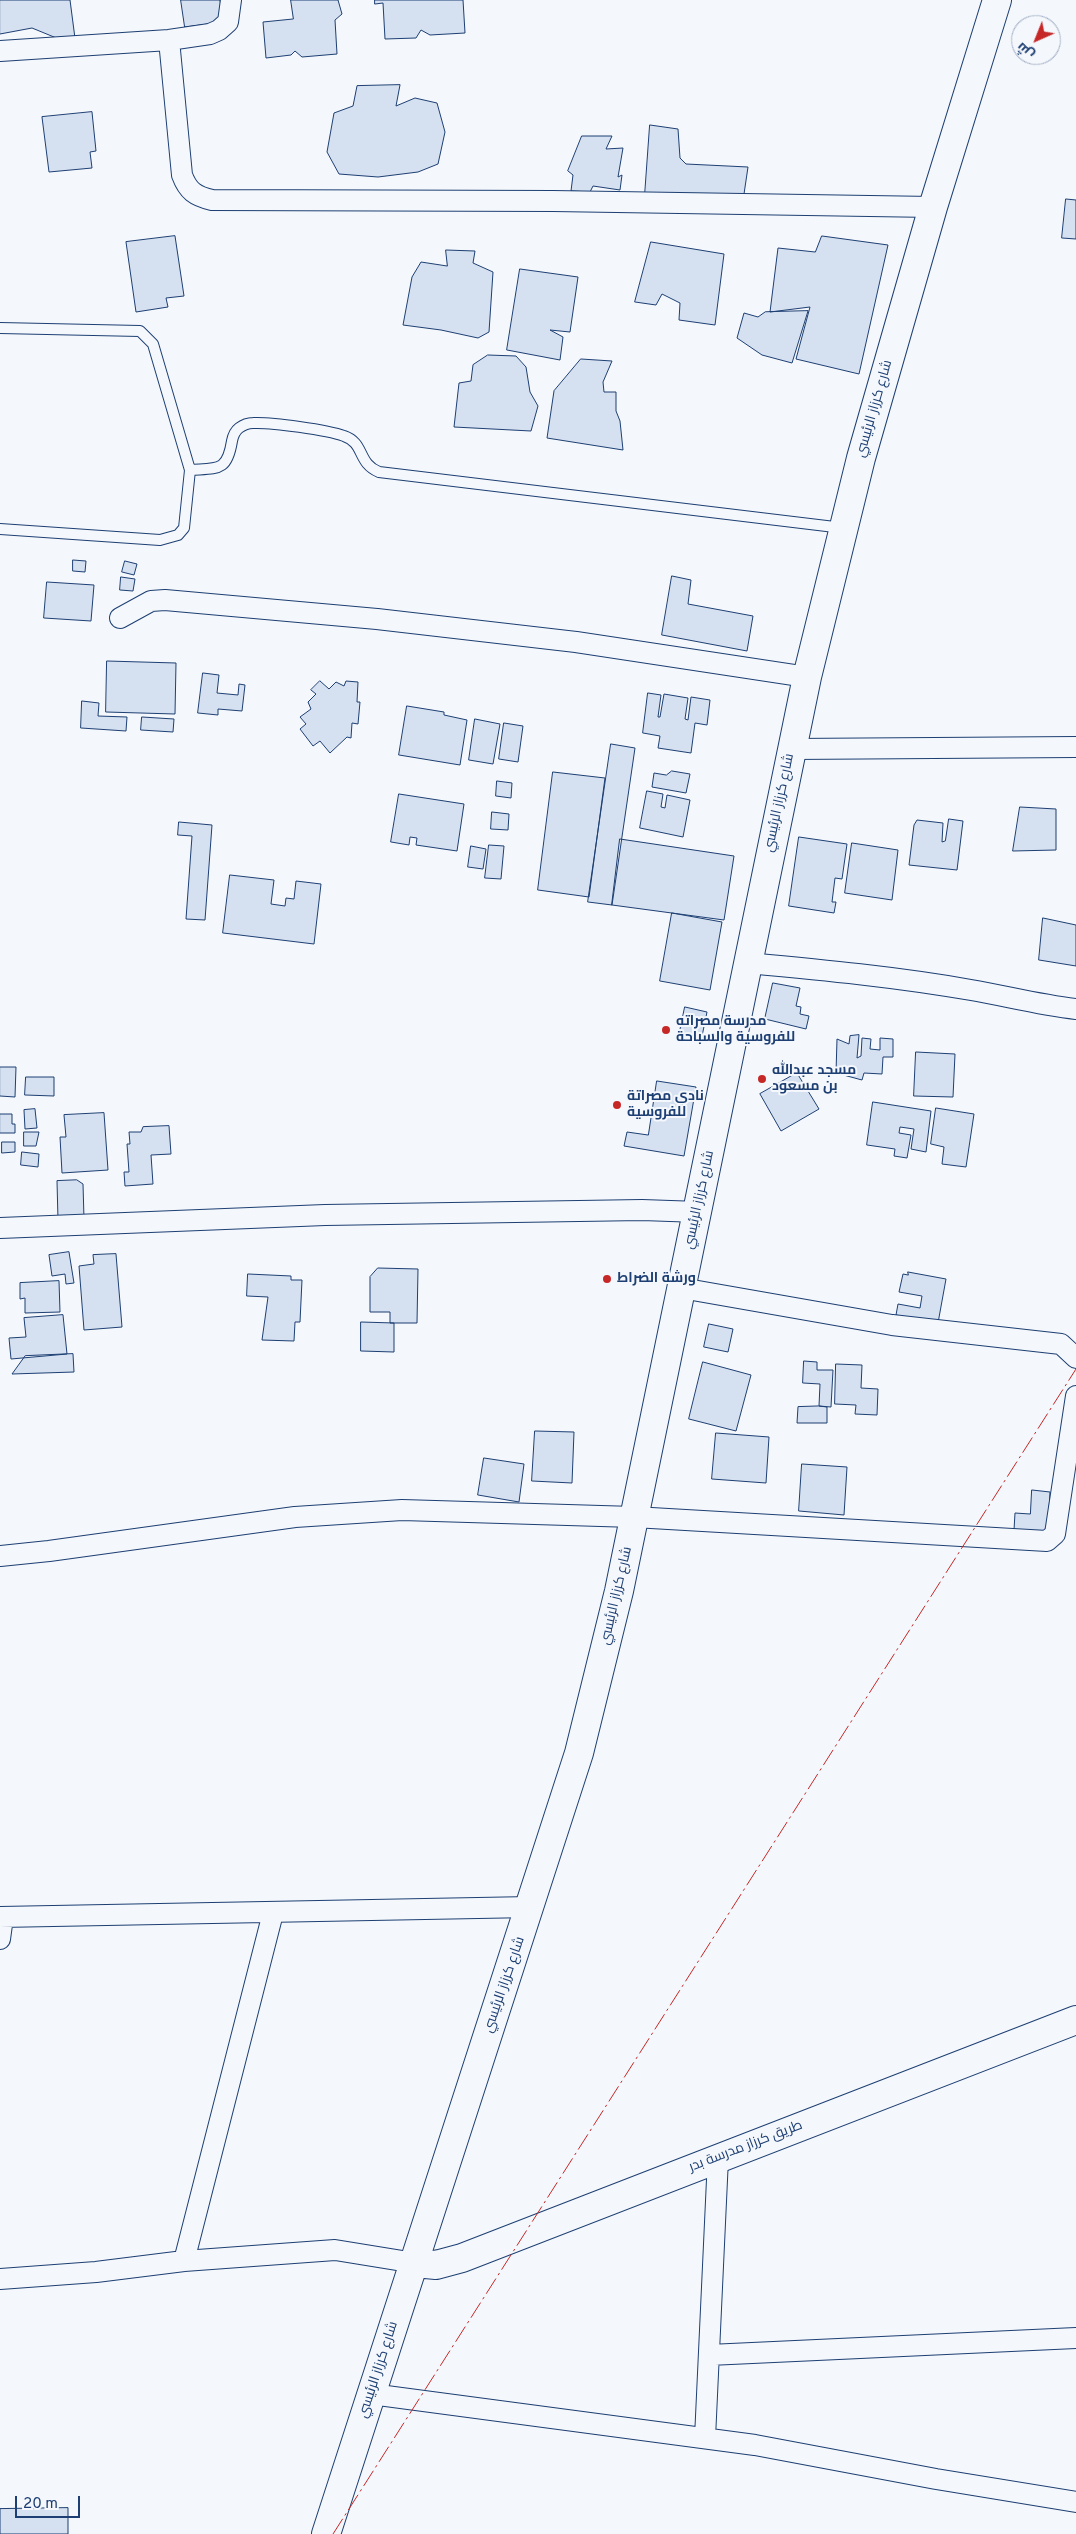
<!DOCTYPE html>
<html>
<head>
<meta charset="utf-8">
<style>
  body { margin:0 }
  #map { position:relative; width:1076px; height:2534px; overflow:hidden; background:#f4f7fb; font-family:Overpass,Cairo,sans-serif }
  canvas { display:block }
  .north { position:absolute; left:1011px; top:15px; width:50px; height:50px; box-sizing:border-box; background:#f4f7fb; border:1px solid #9eadc5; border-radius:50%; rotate:224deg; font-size:14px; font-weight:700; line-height:20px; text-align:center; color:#1d3f73 }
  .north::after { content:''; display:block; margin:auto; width:18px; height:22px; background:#c62828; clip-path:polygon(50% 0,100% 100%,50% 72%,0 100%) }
  .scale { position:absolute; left:15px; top:2496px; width:65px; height:22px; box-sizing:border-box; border:2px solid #1d3f73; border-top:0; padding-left:6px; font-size:15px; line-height:18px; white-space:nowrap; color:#1d3f73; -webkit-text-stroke:4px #f4f7fb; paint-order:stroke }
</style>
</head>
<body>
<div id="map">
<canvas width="1076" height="2534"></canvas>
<div class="north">ش</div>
<div class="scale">20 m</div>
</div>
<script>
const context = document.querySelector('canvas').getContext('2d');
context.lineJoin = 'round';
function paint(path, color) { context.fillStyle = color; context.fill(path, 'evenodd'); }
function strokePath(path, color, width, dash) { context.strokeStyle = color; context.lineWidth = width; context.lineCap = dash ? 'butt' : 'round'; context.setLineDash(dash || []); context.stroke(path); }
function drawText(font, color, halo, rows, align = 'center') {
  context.font = font + ' Overpass,Cairo,sans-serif'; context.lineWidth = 4; context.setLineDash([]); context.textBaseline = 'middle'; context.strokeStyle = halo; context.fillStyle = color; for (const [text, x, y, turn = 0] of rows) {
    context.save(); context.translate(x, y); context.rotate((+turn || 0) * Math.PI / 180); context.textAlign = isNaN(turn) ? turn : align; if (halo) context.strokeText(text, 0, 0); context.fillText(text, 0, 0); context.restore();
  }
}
const building = new Path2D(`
  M0,0h70l6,46 -44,-18 -32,6z
  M181,0h39l3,22 -38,5z
  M291,0h47l4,14 -7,6 2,34 -35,3 -7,-6 -4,4 -25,3 -3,-36 30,-3z
  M375,0h88l2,33 -35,2 -9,-5 -5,8 -31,1 -2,-36 -8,1z
  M400,85l-4,21 19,-8 22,5 8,29 -7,32 -20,8 -40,5 -39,-3 -12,-22 7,-39 19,-7 4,-20z
  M92,112l4,39 -6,1 2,16 -43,4 -7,-55z
  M650,125l28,4 2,29 6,6 62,3 -4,27h-6l-10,6 -83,-5z
  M582,136h30l-6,13 17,-1 -5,29 4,-2 -2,15 -27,-4 -3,6 -19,-1 2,-16 -5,-4z
  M1066,199l10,1v39l-14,-1z
  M175,236l9,60 -18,2 2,9 -32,5 -10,-70z
  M822,236l66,9 -29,129 -63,-15 14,-52 -40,5 8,-64 37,4z
  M651,242l73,12 -9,71 -36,-5 1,-17 -18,-9 -6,11 -21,-3z
  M446,250l29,1 -2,12 20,9 -4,60 -11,6 -37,-8 -38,-5 9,-48 9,-15 26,4z
  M520,269l58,8 -8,55 -20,-2 13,7 -3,23 -53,-10z
  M808,311l-16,52 -30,-8 -25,-17 7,-25 14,4 7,-5z
  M488,355l28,1 10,11 4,25 8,14 -7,25 -77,-4 5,-44 12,-2 2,-16z
  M581,359l31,2 -9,21 1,10h12v19l4,10 3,29 -76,-12 7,-47z
  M73,560l13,1 -1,11 -12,-1z
  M125,561l12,3 -3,11 -12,-3z
  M672,576l19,4 -3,24 65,12 -6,35 -85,-16z
  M121,577l14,2 -2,12 -13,-1z
  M47,582l47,3 -3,36 -47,-3z
  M107,661l69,2 -1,51 -69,-2z
  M203,673l16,2 -2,18 21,2 1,-11 6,1 -3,26 -24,-2v6l-20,-2z
  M320,681l9,8 7,-7 8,4 2,-5 12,1 -1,20h3l-2,22 -6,-1 -1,15 -4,-1 -17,16 -10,-12 -7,5 -13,-17 6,-5 -6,-7 11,-8 -3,-7 8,-8 -5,-4z
  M648,693l13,2 -3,22h2l4,-23 24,4 -3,21 3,1 3,-23 19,3 -3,25 -12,-2 -4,30 -33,-5 2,-12 -17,-3z
  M82,701l17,2 -1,13 29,1 -1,14 -45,-3z
  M407,706l37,6v3l23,5 -7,45 -61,-10z
  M142,717l32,2 -1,13 -32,-2z
  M475,719l25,5 -7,40 -24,-4z
  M504,723l19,3 -5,36 -19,-3z
  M611,744l24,4 -23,157 -24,-3z
  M672,771l18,3 -4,19 -34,-6 2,-14 12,2z
  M553,772l52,6 -16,119 -51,-7z
  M497,781l15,2 -1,15 -15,-2z
  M647,791l16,3 -2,13 4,1 2,-13 23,5 -7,37 -43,-9z
  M399,794l65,10 -7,47 -41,-6 1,-7 -7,-1 -1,8 -18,-3z
  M1020,807l36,2v41l-43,1z
  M492,812l17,2 -1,16 -17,-1z
  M949,819l14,2 -6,49 -48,-5 5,-40 3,-5 26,3 -1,19 3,-1z
  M179,822l33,3 -7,95 -19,-1 6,-83 -14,-1z
  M799,837l48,7 -5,35 -7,-1 -3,24h4l-2,11 -45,-7z
  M620,839l114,17 -10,64 -112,-15z
  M852,843l46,7 -6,50 -47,-7z
  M489,845l15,1 -3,33 -16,-1z
  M471,846l15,3 -3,20 -15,-2z
  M230,875l44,5 -3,24 14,2 1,-8 8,1 2,-18 25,3 -7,60 -91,-11z
  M672,913l50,9 -12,68 -50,-9z
  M1043,918l33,7v41l-37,-6z
  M773,983l27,5 -4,18 5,1 -1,7 9,2 -3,13 -41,-10z
  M685,1007l22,5 -6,29 -22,-5z
  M859,1035l-2,23 4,-2 1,-18 9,1 -1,10 10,1v-12l13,1v18h-10l-1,17 -18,-1 -2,7 -26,-7 1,-34 12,5 1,-8z
  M916,1052l39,2 -2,43 -39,-1z
  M0,1067h16l-1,30 -15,-1z
  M797,1073l22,36 -38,22 -21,-37z
  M26,1077h28v19l-29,-1z
  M657,1081l39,6 -12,69 -60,-10 3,-14 21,3z
  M873,1102l58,9 -5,41 -15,-3 3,-20 -14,-2 -1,6 12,2 -4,23 -13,-2 1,-7 -28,-4z
  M936,1108l38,6 -8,53 -24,-3 2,-17 -13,-3z
  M35,1109l2,19 -12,1 -1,-19z
  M104,1113l4,57 -46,3 -2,-36h6l-2,-22z
  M0,1114h12v10h3v9h-15z
  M169,1126l2,28 -20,1 2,29 -28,2 -1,-14h5l-2,-28h3l-1,-12h12l2,-5z
  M24,1132h15l-3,14h-12z
  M2,1142h13v10l-13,1z
  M22,1152l17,2 -1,13 -17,-2z
  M77,1180l6,4 1,35 -26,1 -1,-39z
  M69,1252l5,31 -8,1 -1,-10 -13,2 -3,-21z
  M116,1254l6,73 -38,3 -5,-64 15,-2 -1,-9z
  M378,1268l40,1 -1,54h-27v-11h-20v-35z
  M908,1272l38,7 -8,44 -42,-8 2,-11 22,4 2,-12 -23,-4 4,-18 5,1z
  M248,1274l43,2v4h11l-2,42h-5l-1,19 -32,-1 6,-43 -21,-1z
  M59,1281l1,31 -35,1v-15l-5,1v-16z
  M63,1315l4,39 -56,5 -2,-21 17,-1 -2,-19z
  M361,1322l33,1v29l-33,-1z
  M709,1324l24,5 -5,23 -24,-5z
  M73,1354l1,18 -62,2 13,-18z
  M804,1361l13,1v8h16l-2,37 -12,-1 1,-22 -17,-1z
  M703,1362l48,13 -15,56 -47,-12z
  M836,1364l26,1 -1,23 17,1 -1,26 -22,-1 1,-9 -21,-1z
  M819,1406l8,1v16h-30l1,-16z
  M535,1431l39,1 -2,51 -40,-2z
  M716,1433l53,4 -3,46 -54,-4z
  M484,1458l40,6 -5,38 -41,-7z
  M802,1464l45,3 -3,48 -45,-4z
  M1032,1490l18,2 -2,41 -34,-3 1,-17 15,1z
  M68,2508v26h-68v-25z`);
paint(building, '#d5e0f0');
strokePath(building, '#1d3f73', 1);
const lane = new Path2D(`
  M0,328l140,3 13,13 37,126 -6,58 -6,7 -18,5 -160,-11
  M190,470c28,-2 37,2 42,-29 1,-5 3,-10 7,-13 4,-3 10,-5 14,-5 18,-1 75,7 91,13 21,7 13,27 35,36l464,56`);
const street = new Path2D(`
  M169,40l13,135c6,16 13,21 30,25l341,1 380,6
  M0,51l169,-11 41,-6 9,-4 9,-8 3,-22
  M120,618l31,-17 14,-1 212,19 199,23 231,35
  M792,749l284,-2
  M748,963c75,7 149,14 223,27 35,6 69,15 105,19
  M0,1228l325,-13 317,-5 57,2
  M681,1288l211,37 169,19 15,14
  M0,1556l49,-5 246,-34 107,-7 232,7 413,24 8,-7 21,-138
  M0,1917l531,-10
  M0,1939l3,-22
  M184,2261l89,-348
  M0,2279l96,-7 88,-11 151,-11 80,13
  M709,2355l367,-17
  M371,2394l384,51 181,34 140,23
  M705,2438l13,-280`);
const secondary = new Path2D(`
  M415,2263l21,2 26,-7 614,-238
  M326,2534l253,-781 40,-162 188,-914 54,-219 72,-251 64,-207`);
strokePath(lane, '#1d3f73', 12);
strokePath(street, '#1d3f73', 22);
strokePath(secondary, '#1d3f73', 30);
strokePath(lane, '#f4f7fb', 10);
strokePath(street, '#f4f7fb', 20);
strokePath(secondary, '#f4f7fb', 28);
strokePath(new Path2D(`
  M333,2534l743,-1165`), '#c62828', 1, [18, 4, 2.5, 4]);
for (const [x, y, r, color] of [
  [666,1030,5,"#c62828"],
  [762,1079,5,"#c62828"],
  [617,1105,5,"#c62828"],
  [607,1279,5,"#c62828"]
]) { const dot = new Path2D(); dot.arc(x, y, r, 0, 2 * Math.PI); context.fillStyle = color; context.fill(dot); strokePath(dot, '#f4f7fb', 2); }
drawText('14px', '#1d3f73', '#f4f7fb', [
  ["شارع كرزاز الرئيسي",875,409,-74],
  ["شارع كرزاز الرئيسي",780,803,-78],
  ["شارع كرزاز الرئيسي",700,1200,-78],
  ["شارع كرزاز الرئيسي",617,1596,-77],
  ["شارع كرزاز الرئيسي",505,1985,-71],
  ["طريق كرزاز مدرسة بدر",746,2147,-21],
  ["شارع كرزاز الرئيسي",379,2370,-72]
]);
drawText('bold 14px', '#1d3f73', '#f4f7fb', [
  ["مدرسة مصراته",676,1022],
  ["للفروسية والسباحة",676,1038],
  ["مسجد عبدالله",772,1071],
  ["بن مسعود",772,1087],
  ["نادي مصراتة",627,1097],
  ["للفروسية",627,1113],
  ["ورشة الضراط",617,1279]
], 'left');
</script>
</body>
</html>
